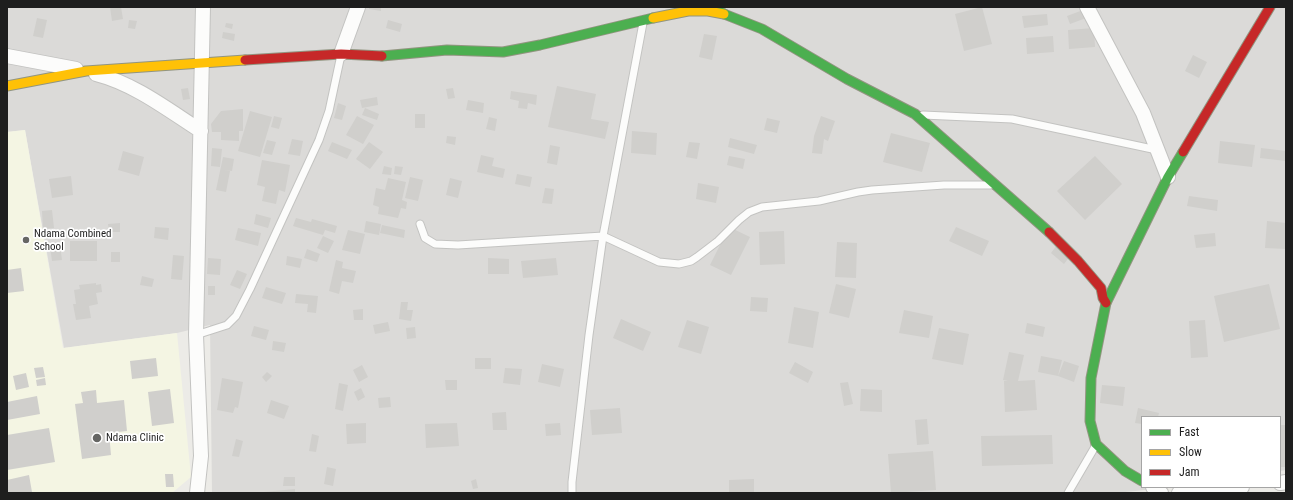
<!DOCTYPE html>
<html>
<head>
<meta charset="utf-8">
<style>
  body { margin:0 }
  #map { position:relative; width:1293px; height:500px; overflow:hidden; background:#ecebe7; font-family:"Roboto Condensed",sans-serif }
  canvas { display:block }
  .frame { position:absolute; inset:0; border:8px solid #1e1e1e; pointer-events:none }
  .legend { position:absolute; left:1141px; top:416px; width:140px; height:72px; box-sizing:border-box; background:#fff; border:1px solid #a5a5a5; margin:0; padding:5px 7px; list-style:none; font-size:12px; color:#1e1e1e }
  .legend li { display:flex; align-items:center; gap:8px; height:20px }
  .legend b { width:20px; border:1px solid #a5a5a5 }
</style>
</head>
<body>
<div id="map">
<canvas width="1293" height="500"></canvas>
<div class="frame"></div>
<ul class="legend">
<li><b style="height:5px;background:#4caf50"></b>Fast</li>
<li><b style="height:5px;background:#ffc107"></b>Slow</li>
<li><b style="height:5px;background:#c62828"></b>Jam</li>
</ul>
</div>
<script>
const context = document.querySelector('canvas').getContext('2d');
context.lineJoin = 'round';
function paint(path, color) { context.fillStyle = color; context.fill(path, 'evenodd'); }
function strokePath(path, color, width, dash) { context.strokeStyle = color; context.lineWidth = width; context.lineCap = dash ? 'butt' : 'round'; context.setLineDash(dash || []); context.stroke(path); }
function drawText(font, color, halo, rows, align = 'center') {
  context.font = font + ' "Roboto Condensed",sans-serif'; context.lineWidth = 3.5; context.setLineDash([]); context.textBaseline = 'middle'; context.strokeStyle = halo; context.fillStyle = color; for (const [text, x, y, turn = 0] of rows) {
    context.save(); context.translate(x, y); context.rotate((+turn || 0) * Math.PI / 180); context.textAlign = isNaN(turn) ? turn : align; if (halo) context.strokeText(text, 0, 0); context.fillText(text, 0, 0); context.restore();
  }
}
paint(new Path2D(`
  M7,7h1279v463l-6,1v-54h-138v70h33l-60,6h-903l-2,-168 -33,8 -113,15 -39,-218 -18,2z`), '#dbdad8');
paint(new Path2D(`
  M25,130l38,218 114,-15 14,144 -19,16h-165v-361z`), '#f4f5e3');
paint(new Path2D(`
  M110,7h11l2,12 -11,2z
  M369,7h12v4l-12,-2z
  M982,7l10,37 -28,7 -9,-37z
  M1083,10l3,8 -16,6 -3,-8z
  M1047,14l1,11 -24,3 -2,-12z
  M37,18l10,2 -4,18 -10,-2z
  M129,20l8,1 -2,8 -7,-1z
  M388,20l14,4 -2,8 -14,-4z
  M226,23l7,1 -1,5 -7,-2z
  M1094,28l1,19 -26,2 -1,-19z
  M223,32l12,2 -1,7 -12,-3z
  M704,34l13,2 -5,24 -13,-3z
  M1053,36l1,16 -27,2 -1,-16z
  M1193,55l14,7 -8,16 -14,-7z
  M557,86l39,8 -5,25 18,3 -4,17 -57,-12z
  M188,88l2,11 -7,1 -2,-11z
  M453,88l2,10 -7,1 -2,-10z
  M511,91l26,4 -1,10 -8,-2 -1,6 -9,-1 1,-7 -9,-2z
  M377,97l1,8 -16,3 -2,-8z
  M468,100l16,3 -1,10 -17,-3z
  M338,103l8,3 -4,14 -8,-2z
  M365,108l14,6 -2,6 -15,-5z
  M243,109v22h-4v10l-18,-1v-8h-9l-1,-8 10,-13z
  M250,111l22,6 -12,40 -22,-6z
  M415,114h10v14h-10z
  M274,116l8,2 -3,11 -8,-2z
  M357,116l17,9 -11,19 -17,-9z
  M821,116l14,5 -7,20 -4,-2 -2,15 -10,-1 2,-17z
  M489,117l8,2 -2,12 -9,-2z
  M767,118l13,3 -3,12 -13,-3z
  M632,131l25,2 -1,22 -25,-2z
  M891,133l39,10 -8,29 -39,-10z
  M447,136l9,1 -1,8 -9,-2z
  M730,138l27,7 -3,9 -26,-7z
  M292,139l11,2 -3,15 -12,-2z
  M267,140l9,2 -4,13 -9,-2z
  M1220,141l35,4 -3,22 -34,-4z
  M332,142l20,8 -5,9 -19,-8z
  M369,142l14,10 -13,17 -14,-10z
  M689,142l11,1 -3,16 -11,-2z
  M550,145l10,2 -3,18 -10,-2z
  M212,148l10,1 -2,18 -9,-1z
  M1261,148l25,3v10l-26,-3z
  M123,151l21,6 -5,19 -21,-6z
  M481,155l13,3 -2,8 13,3 -2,9 -26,-6z
  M729,156l16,3 -2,10 -16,-4z
  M1095,156l27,28 -37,36 -28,-29z
  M223,157l11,2 -2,12 -8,-1 6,1 -4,21 -10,-2z
  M262,160l28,5 -5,27 -6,-2 -3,14 -14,-3 3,-14 -8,-2z
  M384,166l8,2 -1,7 -9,-1z
  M395,166l8,1 -2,8 -7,-1z
  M517,174l15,3 -2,10 -15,-3z
  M71,176l2,19 -21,3 -3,-19z
  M410,177l13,3 -5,21 -13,-3z
  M388,178l18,4 -4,18 5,2 -1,7 -5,-1 -3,10 -20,-4 1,-7 -6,-2 3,-17 9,2z
  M450,178l12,3 -4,17 -12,-3z
  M698,183l21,4 -3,16 -20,-4z
  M545,188l9,1 -2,15 -10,-1z
  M1189,196l29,4 -1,11 -30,-5z
  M52,210l2,18 -11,1 -1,-18z
  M256,214l15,4 -3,10 -14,-4z
  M296,218l15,4 1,-3 25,7 -2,7 -10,-3 -2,5 -30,-9z
  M366,221l15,3 -2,11 -15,-3z
  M1267,221l19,2v26l-21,-1z
  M120,223v9h-11l-1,-8z
  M382,225l23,5 -1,8 -24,-5z
  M155,227l14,1 -1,12 -14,-2z
  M729,227l21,10 -19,38 -21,-10z
  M956,227l33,14 -7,15 -33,-15z
  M238,228l23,5 -3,13 -23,-6z
  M348,230l17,4 -5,20 -18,-4z
  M784,231l1,33 -25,1 -1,-33z
  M1215,233l1,13 -20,2 -2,-13z
  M323,236l11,5 -6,12 -11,-5z
  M70,241h27v20h-27z
  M837,242l20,1 -1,35 -21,-1z
  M60,245l2,15 -10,1 -2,-15z
  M1057,245l13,11 -6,8 -13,-11z
  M307,249l13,5 -3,8 -13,-4z
  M111,252h9v10h-9z
  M173,255l11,1 -2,24 -11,-1z
  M287,256l15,3 -2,9 -14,-3z
  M208,258l13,1 -1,16 -13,-1z
  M488,258l21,1v15h-21z
  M556,258l2,17 -35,3 -2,-17z
  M336,260l7,2 -1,6 14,3 -3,12 -11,-2 -3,13 -10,-3z
  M21,268l3,23 -17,2v-23z
  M237,270l10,4 -7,15 -10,-4z
  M142,276l12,3 -2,8 -12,-2z
  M96,283v2l5,-1 1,8 -6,1 2,11 -9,2 2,12 -15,2 -3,-16h3l-2,-14 6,-1 -1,-4z
  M836,284l20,5 -7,29 -20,-5z
  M1269,284l11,45 -56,13 -10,-46z
  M208,286h7v9h-7z
  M266,287l20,6 -4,11 -20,-6z
  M296,294l22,2 -2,17 -9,-1 1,-8 -13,-1z
  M751,297l17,1 -1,14 -17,-1z
  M401,302h7l-1,8h6l-2,11 -12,-2z
  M794,307l25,5 -6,36 -25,-5z
  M363,309v11h-9l-1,-10z
  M904,310l29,6 -4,22 -30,-5z
  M621,319l30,13 -8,19 -30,-13z
  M687,320l22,7 -8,27 -23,-7z
  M1205,320l3,37 -17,1 -2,-37z
  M388,322l2,9 -15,3 -2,-9z
  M1027,323l18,4 -2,10 -18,-4z
  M254,326l15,4 -3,10 -15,-4z
  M415,327l1,11 -9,1 -1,-11z
  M939,328l30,6 -6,31 -31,-6z
  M273,341l13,2 -2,9 -12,-2z
  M1009,352l15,3 -6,26 17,-1 2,30 -32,2 -1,-31h4l-5,-1z
  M1041,356l21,4 -4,16 -20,-4z
  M156,358l2,18 -26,3 -2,-18z
  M475,358h16v11h-16z
  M1064,361l15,5 -5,16 -16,-6z
  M795,362l18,10 -5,11 -19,-10z
  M542,364l22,5 -4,18 -22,-5z
  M362,365l6,12 -9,5 -6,-12z
  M43,367l2,10 -9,1 -2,-10z
  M505,368l17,1 -2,16 -17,-2z
  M267,372l5,4 -6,6 -4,-5z
  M26,373l3,14 -13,3 -3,-14z
  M45,378l1,7 -9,1 -1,-6z
  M222,378l21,4 -5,26 -3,-1 -2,6 -16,-3z
  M445,380h12v10h-11z
  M848,382l5,22 -9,2 -4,-23z
  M339,383l9,2 -5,26 -8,-2z
  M1102,385l23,2 -2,19 -23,-3z
  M361,388l4,9 -7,4 -4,-9z
  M170,389l4,34 -22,3 -4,-34z
  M861,389l21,1v22l-22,-1z
  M96,390l1,13 27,-3 3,31 -18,2 2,22 -29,4 -7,-55 8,-1 -2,-11z
  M37,396l3,18 -33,6v-18z
  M390,397l1,10 -12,1 -1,-10z
  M271,400l18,6 -5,13 -17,-6z
  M620,408l2,25 -30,2 -2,-25z
  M1138,408l21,5 -1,4h-16v7l-7,-1z
  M506,412l1,18h-14l-1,-17z
  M927,419l2,25 -12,1 -2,-25z
  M366,423v20l-19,1 -1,-20z
  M457,423l2,23 -33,2 -1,-24z
  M560,423l1,12 -15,1 -1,-12z
  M1280,425h6v42h-6z
  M49,428l6,34 -48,8v-35z
  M312,434l7,2 -3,16 -7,-1z
  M1052,435l1,29 -71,2 -1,-30z
  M236,439l7,2 -4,16 -7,-1z
  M933,451l3,39 -45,3 -3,-39z
  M327,467l9,2 -3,17 -9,-2z
  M165,474h8l1,13h-8z
  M29,475l3,17 -25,1v-13z
  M284,477h11v9h-12z
  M476,479l2,9 -5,1 -2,-8z
  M754,479v14h-25v-13z
  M295,489v4h-31v-1z`), '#d0cfcc');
const lane = new Path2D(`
  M923,115l89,4 145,31
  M420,224l5,14 10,6 23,1 145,-9 56,26 20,2 12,-3 6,-4 21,-16 21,-21 10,-8 13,-5 57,-6 39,-9 14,-2 72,-5h47
  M196,335l31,-10 9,-9 14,-27 69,-149 10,-29 12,-56
  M572,493v-11l17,-147 14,-99 40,-213
  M1068,493l28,-48`);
const street = new Path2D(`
  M1087,7l56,106 25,64
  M341,54l17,-47
  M7,56l69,13
  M96,74c39,10 72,36 105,57
  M1280,483l6,-1
  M1153,487l8,6
  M197,493l4,-37 -5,-121 7,-328
  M1179,493l63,-6`);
const fast = new Path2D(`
  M712,7l12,7 38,15 85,50 68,35 134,118
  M382,56l65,-6 56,2 37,-7 113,-27
  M1142,481l-17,-10 -29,-27 -6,-23 1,-43 15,-75 62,-126 15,-25`);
const slow = new Path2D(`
  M653,18l35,-7h20l16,3
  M7,86l79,-15 159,-11`);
const jam = new Path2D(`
  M245,60l96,-6 41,2
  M1183,152l87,-145
  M1049,232l29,29 23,27 2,10 3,5`);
strokePath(lane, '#c3c3c1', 9);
strokePath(street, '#c3c3c1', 16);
strokePath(fast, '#929580', 11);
strokePath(slow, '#929580', 11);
strokePath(jam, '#929580', 11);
strokePath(lane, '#fcfcfb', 7);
strokePath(street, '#fcfcfb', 14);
strokePath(fast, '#4caf50', 9);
strokePath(slow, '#ffc107', 9);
strokePath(jam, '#c62828', 9);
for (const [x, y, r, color] of [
  [26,240,4,"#666664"],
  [97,438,5,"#666664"]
]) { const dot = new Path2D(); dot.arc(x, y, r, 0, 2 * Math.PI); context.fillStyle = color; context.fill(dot); strokePath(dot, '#fff', 1.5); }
drawText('11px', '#1e1e1e', '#fff', [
  ["Ndama Combined",34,234],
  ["School",34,247],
  ["Ndama Clinic",106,438]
], 'left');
</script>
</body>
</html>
